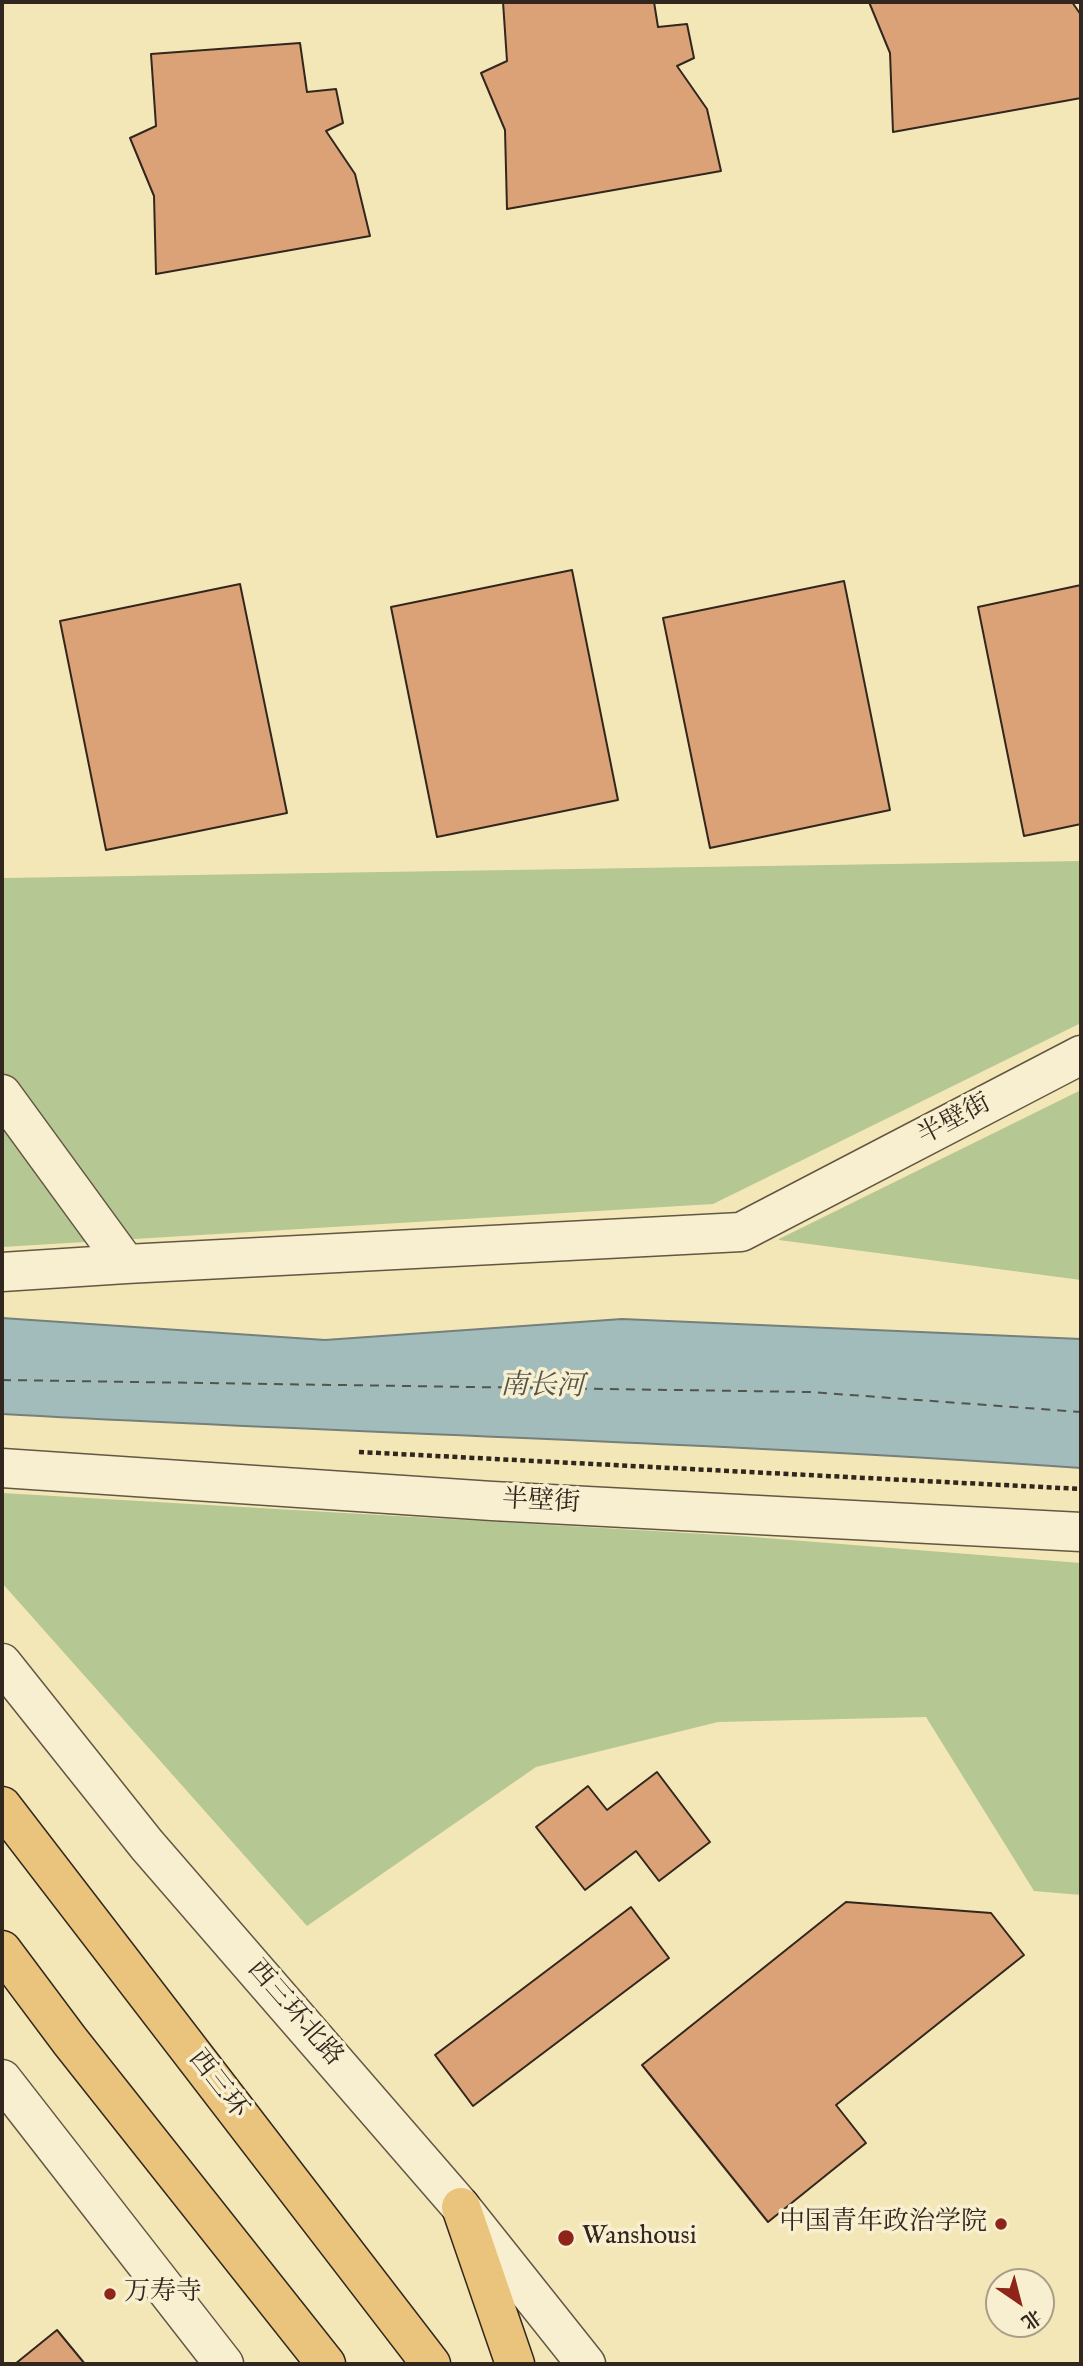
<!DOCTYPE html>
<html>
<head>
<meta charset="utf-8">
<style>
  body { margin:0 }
  #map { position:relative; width:1083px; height:2366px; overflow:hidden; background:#f4e7b7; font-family:"IM FELL English","Noto Serif SC",serif }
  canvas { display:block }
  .frame { position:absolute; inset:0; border:4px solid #32271e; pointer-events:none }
  .north { position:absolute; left:985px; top:2268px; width:70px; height:70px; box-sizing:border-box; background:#f8efd0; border:2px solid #a99f89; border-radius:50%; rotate:145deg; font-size:19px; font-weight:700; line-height:28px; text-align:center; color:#32271e }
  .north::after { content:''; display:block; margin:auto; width:24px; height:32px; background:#8f2418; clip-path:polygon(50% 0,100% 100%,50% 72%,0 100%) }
</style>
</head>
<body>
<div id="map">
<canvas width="1083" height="2366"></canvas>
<div class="frame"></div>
<div class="north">北</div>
</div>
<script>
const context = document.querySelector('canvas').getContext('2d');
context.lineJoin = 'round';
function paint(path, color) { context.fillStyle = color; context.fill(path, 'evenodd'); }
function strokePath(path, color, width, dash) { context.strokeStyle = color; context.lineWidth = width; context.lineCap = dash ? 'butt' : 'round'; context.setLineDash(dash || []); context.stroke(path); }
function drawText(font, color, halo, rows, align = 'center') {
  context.font = font + ' "IM FELL English","Noto Serif SC",serif'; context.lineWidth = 7; context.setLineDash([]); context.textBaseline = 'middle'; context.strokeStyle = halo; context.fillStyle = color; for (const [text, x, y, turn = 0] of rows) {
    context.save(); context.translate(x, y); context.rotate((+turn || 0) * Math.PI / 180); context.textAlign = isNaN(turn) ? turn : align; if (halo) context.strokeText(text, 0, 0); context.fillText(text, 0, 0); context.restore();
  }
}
paint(new Path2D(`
  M1081,861v162l-368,181 -711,43v-369z
  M1081,1090v190l-302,-40v-1z
  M2,1493l738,43 341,27v332l-47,-4 -108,-174 -208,5 -182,45 -229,159 -305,-343z`), '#b5c793');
const water = new Path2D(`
  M2,1318l323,22 297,-21 459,20v129c-359,-26 -720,-34 -1079,-54z`);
paint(water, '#a2bcbb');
strokePath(water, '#75807c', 2);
strokePath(new Path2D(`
  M2,1380l808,12 271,20`), '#54544d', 2, [9, 7]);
const building = new Path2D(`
  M503,2h151l4,25 29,-3 7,34 -17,8 30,43 14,62 -214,38 -2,-79 -24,-57 26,-12z
  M869,2h203l9,13v83l-188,34 -3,-79z
  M300,43l7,49 29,-3 7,34 -17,8 29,43 15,62 -214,38 -2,-78 -24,-58 26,-12 -5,-72z
  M572,570l46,230 -181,37 -46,-230z
  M844,581l46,229 -180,38 -47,-230z
  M240,584l47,229 -181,37 -46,-229z
  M1081,585v239l-57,12 -46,-229z
  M657,1772l53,70 -51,39 -23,-30 -51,39 -49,-63 52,-41 19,24z
  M846,1902l145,11 33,42 -188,150 30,38 -98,79 -126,-157z
  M631,1907l38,51 -196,148 -38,-51z
  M57,2330l28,34h-70z`);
paint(building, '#dca277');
strokePath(building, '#32271e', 2);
const minor = new Path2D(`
  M2,1094l124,170 -124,8
  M126,1264l615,-32 340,-177
  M2,1468l490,33 589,31`);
const tertiary = new Path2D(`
  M2,1663l145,182 314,362 125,157
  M2,2079l222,285`);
const trunk = new Path2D(`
  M2,1806l429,558
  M2,1950l68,91 256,323
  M461,2207l54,157`);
strokePath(minor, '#625744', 41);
strokePath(tertiary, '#625744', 41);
strokePath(trunk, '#32271e', 41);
strokePath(new Path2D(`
  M359,1452l722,37`), '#32271e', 4.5, [5, 3.5]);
strokePath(minor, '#f8efd0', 38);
strokePath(tertiary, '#f8efd0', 38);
strokePath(trunk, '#eac47c', 38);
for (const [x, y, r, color] of [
  [1001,2224,7,"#8f2418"],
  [566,2238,9,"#8f2418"],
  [110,2294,7,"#8f2418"]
]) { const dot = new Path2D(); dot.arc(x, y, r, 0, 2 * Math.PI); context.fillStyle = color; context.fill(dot); strokePath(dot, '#f8efd0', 2.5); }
drawText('26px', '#32271e', '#f8efd0', [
  ["半壁街",955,1121,-28],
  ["半壁街",541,1503,3],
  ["西三环北路",294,2014,49],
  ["西三环",217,2085,52]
]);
drawText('26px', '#32271e', '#f8efd0', [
  ["中国青年政治学院",987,2224,"right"],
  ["Wanshousi",582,2238],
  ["万寿寺",124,2294]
], 'left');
drawText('italic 28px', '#54544d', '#f8efd0', [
  ["南长河",542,1388,1]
]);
</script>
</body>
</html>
